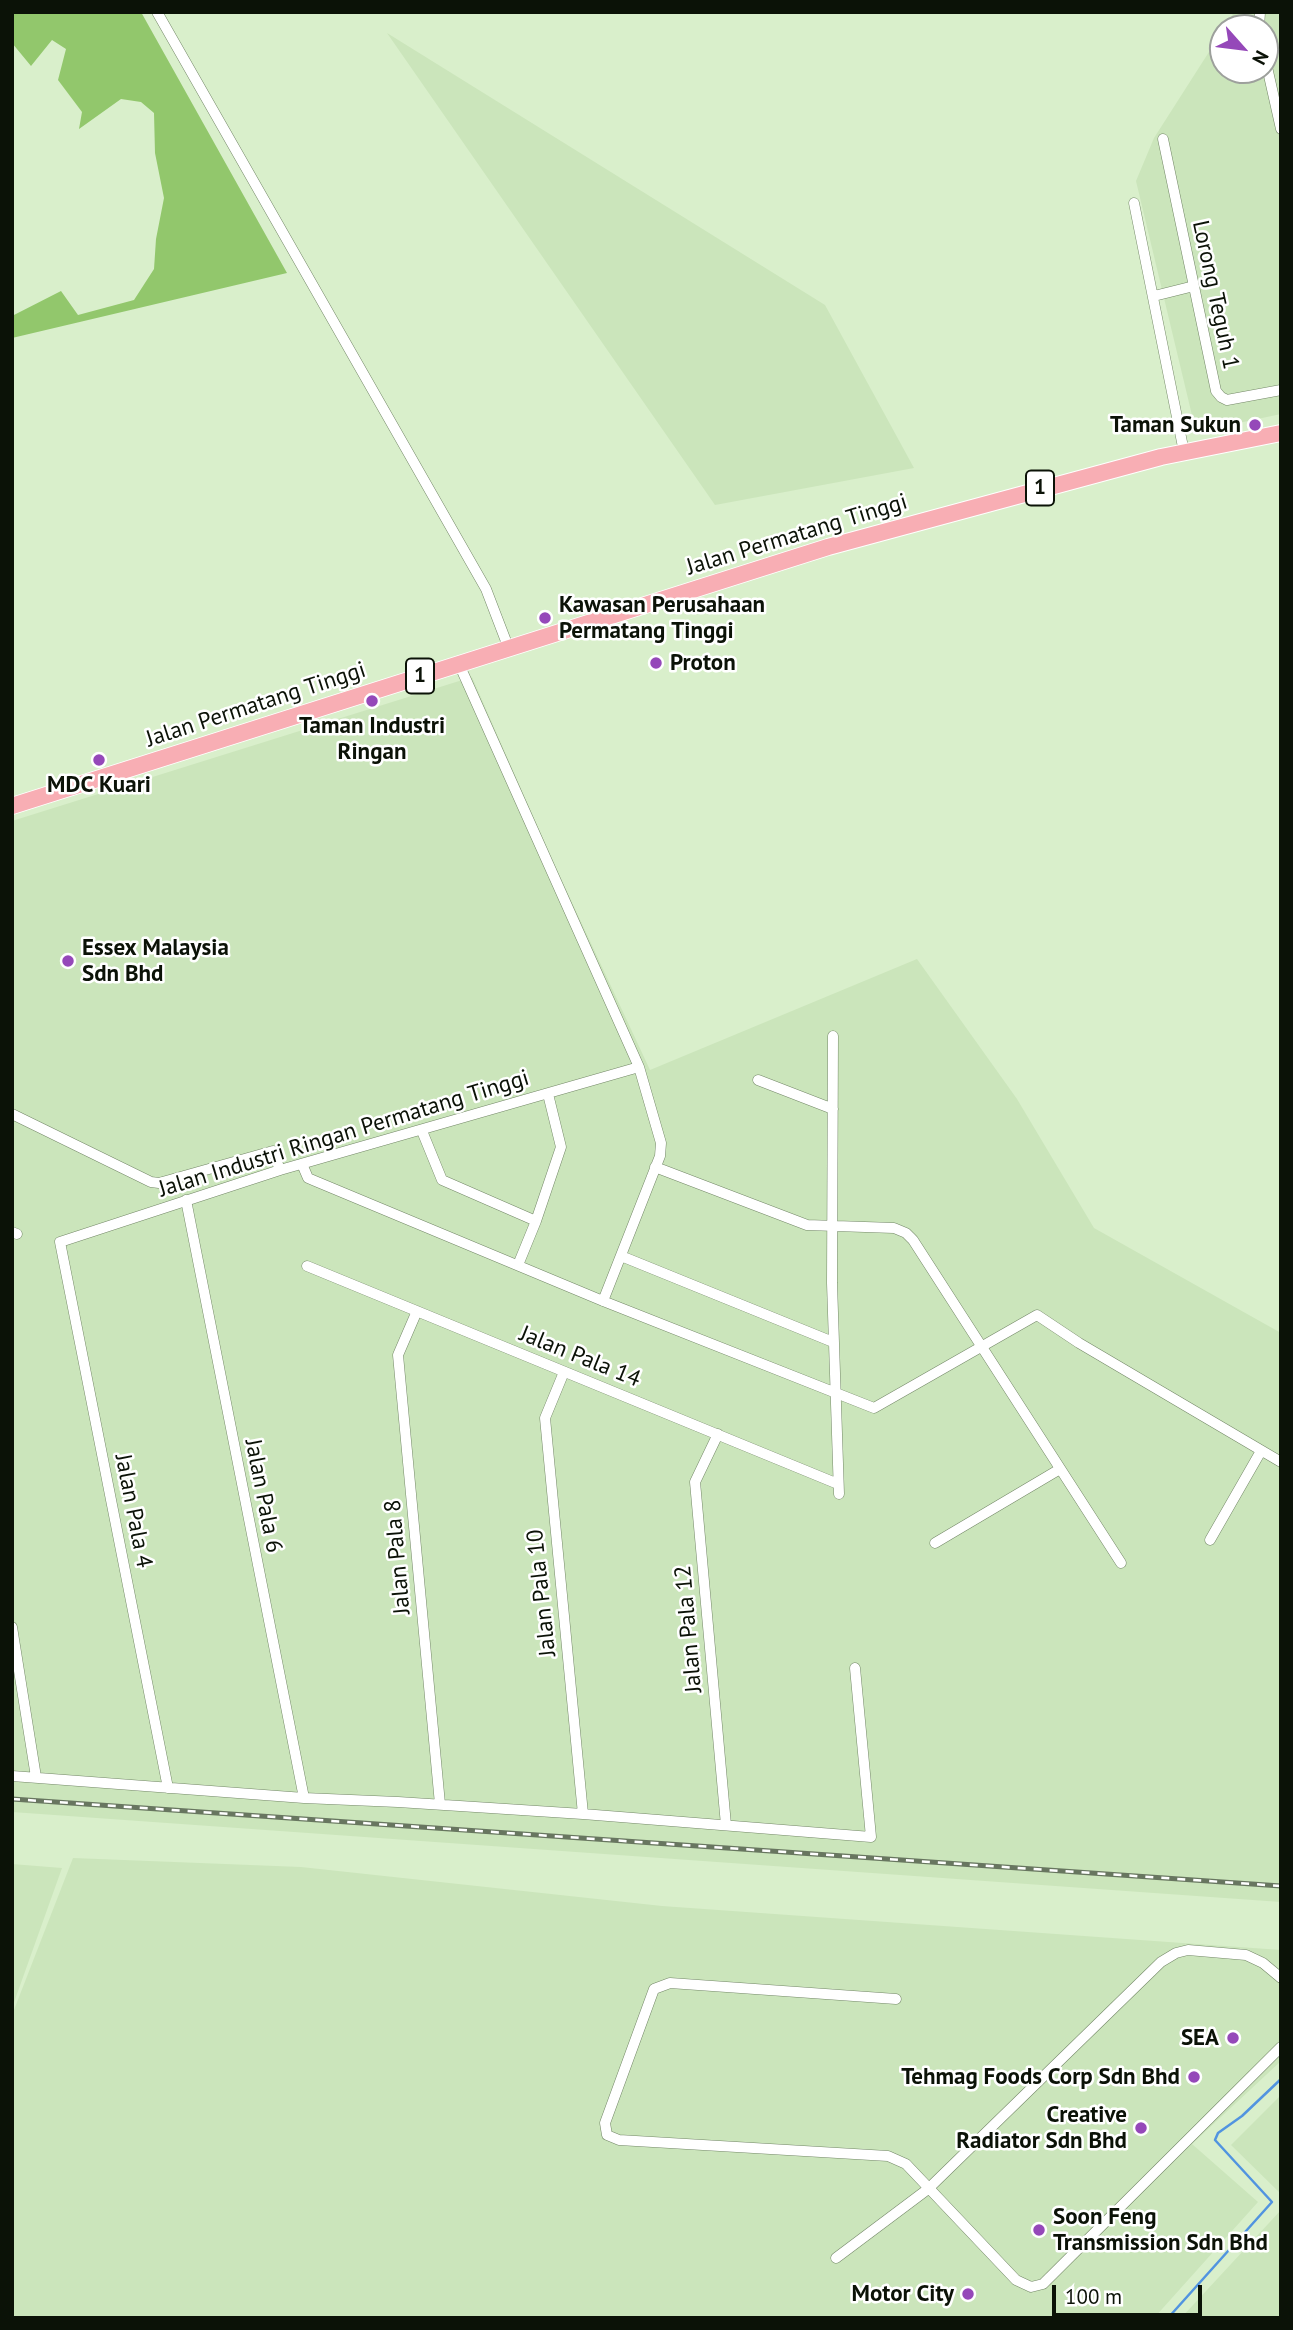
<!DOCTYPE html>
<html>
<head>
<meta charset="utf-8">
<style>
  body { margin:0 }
  #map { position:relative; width:1293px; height:2330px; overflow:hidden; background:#d9efcb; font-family:"PT Sans",sans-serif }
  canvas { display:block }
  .frame { position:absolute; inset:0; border:14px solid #0b1207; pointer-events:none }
  .north { position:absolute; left:1209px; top:14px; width:70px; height:70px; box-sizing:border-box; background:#fff; border:2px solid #9da09c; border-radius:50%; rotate:118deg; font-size:19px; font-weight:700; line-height:28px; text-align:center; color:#0b1207 }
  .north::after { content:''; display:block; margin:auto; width:24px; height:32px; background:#9548b9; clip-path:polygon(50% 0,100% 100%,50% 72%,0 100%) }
  .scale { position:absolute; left:1052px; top:2285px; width:150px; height:32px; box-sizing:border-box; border:4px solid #0b1207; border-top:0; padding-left:9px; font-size:21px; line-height:24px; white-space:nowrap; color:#0b1207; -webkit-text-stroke:5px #fff; paint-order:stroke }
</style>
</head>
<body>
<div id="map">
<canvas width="1293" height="2330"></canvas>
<div class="frame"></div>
<div class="north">N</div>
<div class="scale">100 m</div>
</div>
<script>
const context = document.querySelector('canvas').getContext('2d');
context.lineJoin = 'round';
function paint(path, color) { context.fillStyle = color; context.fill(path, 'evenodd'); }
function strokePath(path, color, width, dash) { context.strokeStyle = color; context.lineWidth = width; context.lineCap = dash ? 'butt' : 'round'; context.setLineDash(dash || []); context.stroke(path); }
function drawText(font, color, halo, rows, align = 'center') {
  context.font = font + ' "PT Sans",sans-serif'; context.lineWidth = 5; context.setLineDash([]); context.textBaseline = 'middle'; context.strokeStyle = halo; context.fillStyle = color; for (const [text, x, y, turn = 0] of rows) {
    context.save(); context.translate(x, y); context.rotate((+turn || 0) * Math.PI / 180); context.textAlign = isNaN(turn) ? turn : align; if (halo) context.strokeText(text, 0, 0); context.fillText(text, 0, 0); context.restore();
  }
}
paint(new Path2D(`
  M1234,12h47v402l-85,18 -60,-251 18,-43 69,-108v40h42v-42h-41z
  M387,33l438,272 89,163 -199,37z
  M472,677l77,176 101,217 267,-111 100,140 77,129 187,105v569l-1269,-90v-991z
  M73,1858l228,9 361,39 619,44v111l-89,83 66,58 -104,116h-1142v-303z
  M12,1864l50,4 -50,140z
  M1280,2096h1v98l-50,-49z
  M1281,2210v108h-100z`), '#cbe5bb');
paint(new Path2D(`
  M12,12h129l146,261 -275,65v-22l49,-25 17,24 56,-15 20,-31 2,-30 8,-41 -9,-45 -1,-40 -13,-11 -20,-3 -42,30 3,-17 -24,-32 8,-31 -14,-9 -21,26 -19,-23z`), '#92c76c');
strokePath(new Path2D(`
  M1168,2318l104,-116 -57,-62 3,-7 24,-17 39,-37`), '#5194e0', 2.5);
const minor = new Path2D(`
  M157,12l329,577 23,60
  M1259,28l1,-16
  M1265,58l16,71
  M1163,139l53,252 5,6 6,3 54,-10
  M1134,203l50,249
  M1154,296l40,-10
  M459,664l180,403 22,76 -1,13 -57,145
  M833,1036l-1,247 7,211
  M758,1080l75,29
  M12,1114l139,68 8,1 114,-32 7,19
  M422,1131l20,49 94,41
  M302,1164l6,14 7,3 288,120 271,107 163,-93 42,28 202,119
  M655,1167l152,58 87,3 12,5 7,7 208,323
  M186,1200l118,598
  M12,1232l5,2
  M621,1256l212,86
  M518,1265l18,-44 25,-74 -13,-53
  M307,1266l531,218
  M417,1311l-19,44 42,449
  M564,1372l-19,46 38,396
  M718,1434l-23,48 31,343
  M1210,1540l51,-89
  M935,1543l125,-74
  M12,1627l24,150
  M12,1776l292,22 94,4 185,12 288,23 -16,-169
  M168,1788l-108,-546 220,-72 359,-103
  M896,1999l-226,-16 -16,6 -49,134 2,12 12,5 269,16 18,8 110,116 15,7 12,-3 238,-237
  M836,2258l92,-69 233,-227 15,-9 12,-3 58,5 17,8 18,15`);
const trunk = new Path2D(`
  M12,806l816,-259 333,-90 120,-24`);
strokePath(minor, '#748868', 11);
strokePath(trunk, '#fff', 18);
strokePath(minor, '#fff', 10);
strokePath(trunk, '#f8aeb4', 16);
const rail = new Path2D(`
  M12,1799l1269,87`);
strokePath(rail, '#687660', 5);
strokePath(rail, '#fff', 2.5, [8]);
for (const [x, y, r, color] of [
  [1255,425,7,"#9548b9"],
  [545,618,7,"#9548b9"],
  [656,663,7,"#9548b9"],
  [372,701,7,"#9548b9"],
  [99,760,7,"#9548b9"],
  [68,961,7,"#9548b9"],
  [1233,2038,7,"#9548b9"],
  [1194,2077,7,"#9548b9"],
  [1141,2128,7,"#9548b9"],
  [1039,2230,7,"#9548b9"],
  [968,2294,7,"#9548b9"]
]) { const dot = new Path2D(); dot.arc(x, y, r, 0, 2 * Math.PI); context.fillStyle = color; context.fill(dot); strokePath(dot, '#fff', 2.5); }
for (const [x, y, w] of [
  [1040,488,28],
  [420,676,28]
]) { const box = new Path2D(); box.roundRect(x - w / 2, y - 17.5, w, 35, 5); context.fillStyle = '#fff'; context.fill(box); strokePath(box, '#0b1207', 2); }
drawText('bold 21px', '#0b1207', null, [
  ["1",1040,488],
  ["1",420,676]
]);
drawText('23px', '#0b1207', '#fff', [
  ["Lorong Teguh 1",1215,295,78],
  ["Jalan Permatang Tinggi",797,535,-17],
  ["Jalan Permatang Tinggi",256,705,-18],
  ["Jalan Industri Ringan Permatang Tinggi",344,1134,-17],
  ["Jalan Pala 14",580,1357,22],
  ["Jalan Pala 6",263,1496,79],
  ["Jalan Pala 4",133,1511,79],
  ["Jalan Pala 8",398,1557,-95],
  ["Jalan Pala 10",542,1593,-96],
  ["Jalan Pala 12",689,1629,-95]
]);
drawText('bold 23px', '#0b1207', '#fff', [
  ["Taman Sukun",1241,425],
  ["Kawasan Perusahaan",559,605,"left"],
  ["Permatang Tinggi",559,631,"left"],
  ["Proton",670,663,"left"],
  ["Taman Industri",372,726,"center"],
  ["Ringan",372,752,"center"],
  ["MDC Kuari",99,785,"center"],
  ["Essex Malaysia",82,948,"left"],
  ["Sdn Bhd",82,974,"left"],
  ["SEA",1219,2038],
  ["Tehmag Foods Corp Sdn Bhd",1180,2077],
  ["Creative",1127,2115],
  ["Radiator Sdn Bhd",1127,2141],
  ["Soon Feng",1053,2217,"left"],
  ["Transmission Sdn Bhd",1053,2243,"left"],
  ["Motor City",954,2294]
], 'right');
</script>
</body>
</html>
